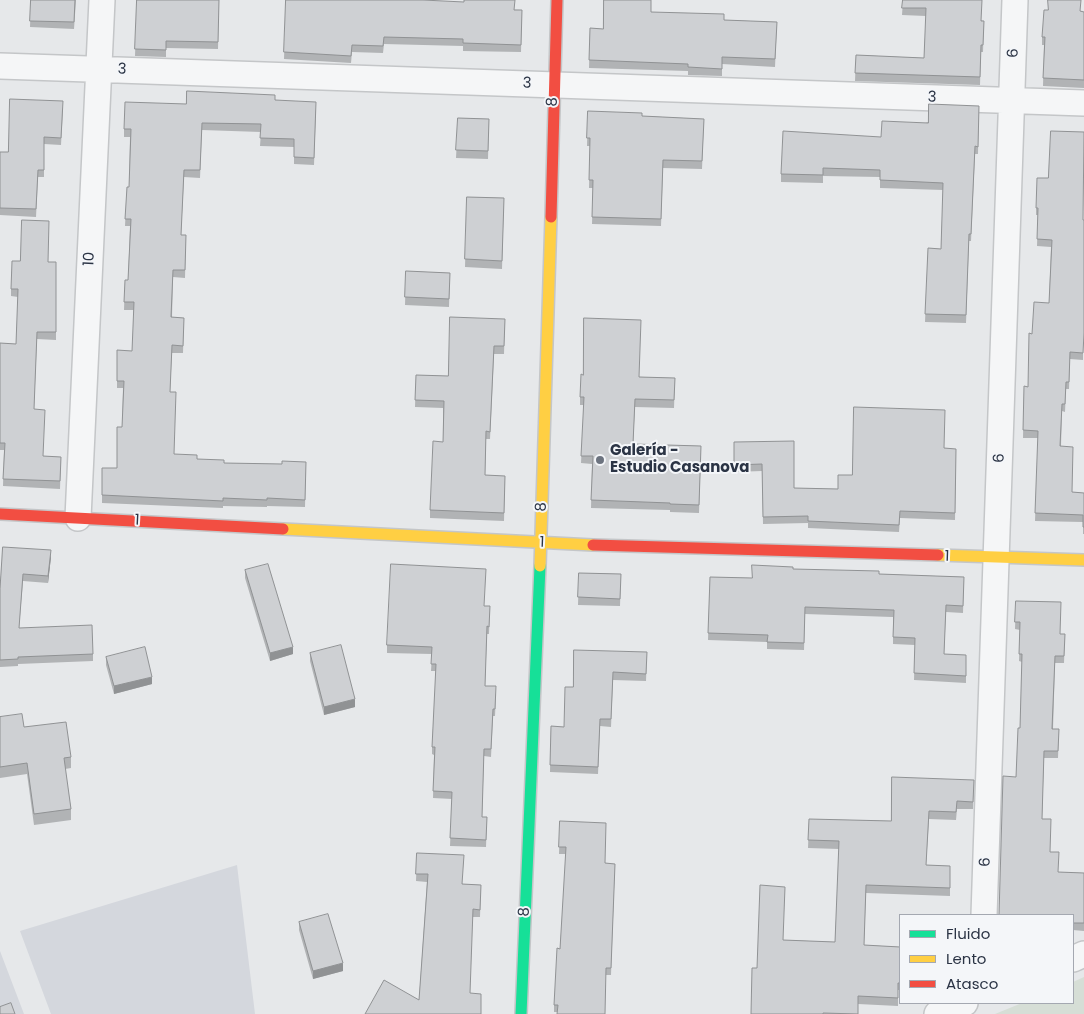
<!DOCTYPE html>
<html>
<head>
<meta charset="utf-8">
<style>
  body { margin:0 }
  #map { position:relative; width:1084px; height:1014px; overflow:hidden; background:#e6e8ea; font-family:Poppins,sans-serif }
  canvas { display:block }
  .legend { position:absolute; left:899px; top:914px; width:175px; height:90px; box-sizing:border-box; background:#f4f6f9; border:1px solid #a4a8b1; margin:0; padding:6px 9px; list-style:none; font-size:15px; color:#2b3445 }
  .legend li { display:flex; align-items:center; gap:10px; height:25px }
  .legend b { width:25px; border:1px solid #a4a8b1 }
</style>
</head>
<body>
<div id="map">
<canvas width="1084" height="1014"></canvas>
<ul class="legend">
<li><b style="height:6px;background:#16e098"></b>Fluido</li>
<li><b style="height:6px;background:#ffcf43"></b>Lento</li>
<li><b style="height:6px;background:#f24e42"></b>Atasco</li>
</ul>
</div>
<script>
const context = document.querySelector('canvas').getContext('2d');
context.lineJoin = 'round';
function paint(path, color) { context.fillStyle = color; context.fill(path, 'evenodd'); }
function strokePath(path, color, width, dash) { context.strokeStyle = color; context.lineWidth = width; context.lineCap = dash ? 'butt' : 'round'; context.setLineDash(dash || []); context.stroke(path); }
function drawText(font, color, halo, rows, align = 'center') {
  context.font = font + ' Poppins,sans-serif'; context.lineWidth = 4; context.setLineDash([]); context.textBaseline = 'middle'; context.strokeStyle = halo; context.fillStyle = color; for (const [text, x, y, turn = 0] of rows) {
    context.save(); context.translate(x, y); context.rotate((+turn || 0) * Math.PI / 180); context.textAlign = isNaN(turn) ? turn : align; if (halo) context.strokeText(text, 0, 0); context.fillText(text, 0, 0); context.restore();
  }
}
paint(new Path2D(`
  M237,865l18,149h-204l-31,-83z
  M0,951l24,63h-24z`), '#d4d7dd');
paint(new Path2D(`
  M1084,977v37h-89l27,-11h51v-21z`), '#d6ded6');
const street = new Path2D(`
  M0,66l1084,37
  M78,518l24,-518
  M984,915l31,-915
  M1073,959l11,-5
  M937,1014l28,-11`);
const fast = new Path2D(`
  M521,1014l19,-448`);
const slow = new Path2D(`
  M283,529l310,16
  M938,555l146,5
  M540,566l11,-349`);
const jam = new Path2D(`
  M551,217l6,-217
  M0,514l283,15
  M593,545l345,10`);
strokePath(street, '#c4c6c8', 28);
strokePath(fast, '#c4c6c8', 14);
strokePath(slow, '#c4c6c8', 14);
strokePath(jam, '#c4c6c8', 14);
strokePath(street, '#f5f6f7', 25);
strokePath(fast, '#16e098', 11);
strokePath(slow, '#ffcf43', 11);
strokePath(jam, '#f24e42', 11);
paint(new Path2D(`
  M31,0h45l-2,29 -44,-2z
  M137,0h82l-1,49 -52,-1v9l-31,-1z
  M286,0l236,10 -1,42 -58,-1v-5l-79,-2 -1,9 -31,-1 -1,11 -67,-4z
  M903,0l81,21 -1,31h-2l-1,33 -125,-4 1,-26 68,3 2,-42 -24,-1z
  M1081,11l3,1v76l-41,-2 1,-41h-2v-8z
  M651,12l73,8 53,2 -2,45 -53,-3v12l-34,-1v-4l-99,-3 1,-40 13,1z
  M275,100l41,10 -2,55 -20,-1v-17l-34,-1 1,-14 -59,-2 -2,48 -16,-1 -3,58h5l-1,43 -12,-1 -1,40 12,1 -1,35h-11l-2,39 4,62 23,5 27,4 58,1 24,-2 -1,45 -38,-1v1l-44,-1v2l-121,-5v-35h15l5,-41 1,-39h-6v-38l15,1 2,-41h-10l1,-30h3l2,-54h-5l2,-39h2l1,-50h-6v-8l62,-25z
  M979,106l-1,48h-3l-4,87h-2l-3,82 -41,-1 3,-74 13,1 2,-59 -63,-2v-11l-57,-1v7l-42,-1v-8l100,-37z
  M63,108l-2,37 -17,-1v33h-6l-2,40 -36,-2v-63h8z
  M588,111l54,5 62,3 -2,50 -39,-1 -2,58 -69,-2 1,-36h-4l1,-42h-3z
  M458,118l31,1 -1,40 -32,-1z
  M467,197l37,1 -2,71 -37,-2z
  M1036,208l47,12v140l-13,-1 -1,30h-3l-1,23 -3,-1 -1,35 11,46 12,1v41h-1v-12l-48,-1 3,-83h-15l1,-52 4,1 4,-53 17,-31 2,-56 -14,-1 1,-31h-2z
  M48,262h8v78l-19,-1 -3,70 9,47 18,1 -1,32 -57,-3 1,-36h-4v-107l16,1 2,-47 -7,-1v-7z
  M406,271l44,2 -1,34 -44,-2z
  M505,319l-1,35h-10l-4,85h-4l-1,36 20,1 -1,45 -74,-3v-8l13,-68v-34l-28,-1 1,-32 32,1z
  M583,375l92,3 -1,30 -39,-1 -2,37 68,2 -2,67 -29,-1v-2l-79,-2 1,-44 -11,-1 3,-58h-4v-8z
  M734,442l60,46 44,1 14,-14 92,-27 12,1 -1,71 -55,-2 -1,14 -91,-4v-5l-45,1 -1,-53 -28,1z
  M3,547l48,10 -3,26 -25,-2 -4,47 74,26v7l-75,3v2l-18,1v-78z
  M793,569l86,5 85,3 -1,36 -17,-1 -2,42 22,1v28l-52,-3 1,-35 -22,-1v-27h-1l-87,-3 -1,36 -37,-1v-7l-59,-2 2,-63 42,1z
  M245,570l48,84 -23,7 -25,-83z
  M579,573l42,1 -1,32 -42,-1z
  M1016,601l44,33h5l-1,29h-9l-2,66h6l-1,29h-14l-2,61 8,33 8,20 26,1v58l-11,-1v-15l-57,-138 4,-49 2,-66 -3,-1 1,-31 -5,-1z
  M484,606h6l-1,28h-2l-2,52 11,8 -1,22h-2l-2,41 -7,-1 -2,61h5l-1,30 -36,-1 2,-47 -19,-1 1,-43 -2,-1v-7l4,-76h-5l1,-17 -45,-1v-8z
  M647,652l-1,29 -33,-1 -2,47 -11,-1 -2,48 -48,-2 1,-46 13,1 9,-40z
  M310,653l45,54 -31,8 -14,-54z
  M106,657l46,27 -38,10 -8,-29z
  M0,717l71,40v11l-6,1 6,40v11l-37,5 -7,-51 -27,4z
  M974,780l-1,29h-16l-1,11 -27,-1 -3,46 24,1v30l-84,-3 -2,52 36,2v43h-2v16l-40,-2v10h-107l32,-74 52,2 4,-93 -31,-1 1,-29 82,2z
  M560,821l45,42 10,1 -4,111h-5l-48,37h-4v-7l6,-56 6,-95h-7z
  M417,853l46,31 18,1 -1,32h-7l-54,83 8,-118 -11,-1z
  M299,922l44,49 -30,8 -14,-49z`), '#b1b3b5');
paint(new Path2D(`
  M51,550v7l-3,26v-7z
  M293,647v7l-23,7v-8z
  M152,677v7l-38,10v-8z
  M355,699v8l-31,8v-8z
  M343,963v8l-30,8v-8z`), '#909294');
const building = new Path2D(`
  M31,0h44l-1,22 -44,-1z
  M137,0h82l-1,42 -52,-1v9l-31,-1z
  M286,0h137l41,2v-2h51l-1,10h8l-1,35 -58,-2v-4l-79,-2 -1,9 -31,-1 -1,11 -67,-4z
  M604,0h47v12l73,2v6l53,2 -2,37 -53,-2v12l-34,-2v-3l-99,-4 1,-32 13,1z
  M903,0h79l-1,21h3l-1,24h-2l-1,32 -125,-4 1,-18 68,3 2,-50h-24z
  M1048,0h33l-1,11 4,1v68l-41,-2 2,-41h-3l2,-27h4z
  M187,91l88,4v5l41,2 -2,56 -20,-1v-18l-34,-1 1,-14 -59,-1 -2,47h-16l-3,65h5l-1,35h-12l-2,47 13,1 -1,28 -11,-1 -2,47h6l-2,62 23,1v4l27,1v3l58,1v-3l24,1 -1,38 -38,-2v2l-44,-2v3l-121,-6v-27h15v-41h5l2,-46h-7v-31l15,1 2,-49h-10l1,-22h3l3,-61h-6l2,-32h2l2,-58h-7l1,-27 61,2z
  M10,99l53,2 -2,37 -17,-1v33h-6l-2,39 -36,-1v-56h8z
  M929,104l50,2 -1,41 -3,-1 -4,88h-2l-3,81 -41,-1 3,-66 13,1 2,-66 -63,-3v-10l-57,-2v7l-42,-1 2,-43 98,6 1,-16 46,2z
  M588,111l54,2v3l62,3 -2,42 -39,-1 -2,59 -69,-2 1,-37h-4l1,-42h-3z
  M458,118l31,1 -1,32 -32,-1z
  M1051,131l33,1 -1,88h1v113l-1,20 -13,-1 -1,30h-3l-1,22h-3l-2,42 13,1 -1,45 12,1v34h-1v-12l-48,-2 3,-82 -15,-1 1,-44 4,1 1,-54 3,1 2,-32 15,1 3,-63 -15,-1 1,-31h-2l1,-30h11z
  M467,197l37,1 -2,63 -37,-2z
  M22,220l27,1 -1,41h8v70h-19l-3,77 11,1 -2,46 18,1 -1,24 -57,-2 2,-36h-5v-100l16,1 2,-55h-7l1,-28h8z
  M406,271l44,2 -1,26 -44,-2z
  M450,317l55,2 -1,27h-10l-4,86 -4,-1 -1,44 20,1 -1,37 -74,-3 3,-69 10,1 1,-41 -29,-1 1,-25 32,1z
  M584,318l57,2 -2,57 36,1 -1,22 -39,-1 -2,45 68,2 -2,59 -29,-1v-1l-79,-3 2,-44h-12l3,-59h-4l1,-23 2,1z
  M854,407l91,3 -1,38 12,1 -1,64 -55,-2 -1,14 -91,-4v-5l-45,1 -1,-53 -28,1v-23l60,-1v47l44,1v-14h14z
  M3,547l48,3 -3,26 -25,-2 -4,54 73,-3 1,29 -75,3v2l-18,1v-71z
  M268,564l25,83 -23,6 -25,-83z
  M391,564l95,5 -2,37h6l-1,21 -2,-1 -2,60h11l-1,23h-2l-2,40h-7l-2,68h5l-1,23 -36,-2 2,-46 -19,-1 2,-44h-3l4,-83h-5l1,-17 -45,-2z
  M752,565l41,2v2l86,2v3l85,3 -1,29 -17,-1 -2,49 22,1v21l-52,-3 1,-35 -22,-1 1,-27h-2l-87,-3 -1,36 -37,-1 1,-7 -60,-2 2,-56 42,1z
  M579,573l42,1 -1,25 -42,-2z
  M1016,601l45,1 -1,32h5l-1,22h-9l-3,73h7l-1,22h-14l-2,68h9l-1,33h9l-1,20 26,1v50h-11v-8h-74l4,-139 13,1 2,-49h2l2,-74h-3l1,-32h-5z
  M341,645l14,54 -31,8 -14,-54z
  M145,647l7,30 -38,9 -8,-29z
  M574,650l73,2 -1,22 -33,-2 -2,47h-11l-2,48 -48,-2 1,-39 13,1 1,-40h8z
  M22,714l2,13 42,-5 5,35 -7,1 7,51 -37,5 -7,-51 -27,4v-50z
  M892,777l82,3 -1,22 -16,-1 -1,11 -27,-1 -3,54 24,1v22l-84,-3 -2,60 36,2v36h-2v15l-40,-2v18l-35,-1v1h-72l1,-46h5l3,-83 25,2 -2,53 52,2 4,-101 -31,-1 1,-21 82,2z
  M560,821l46,2 -1,40 10,1 -4,104h-5l-1,46h-48l1,-9h-4l3,-57 3,1 6,-102h-7z
  M417,853l47,2 -2,29 19,1 -1,25 -7,-1 -3,84 11,1v20h-116l19,-34 35,20 9,-126h-12z
  M328,914l15,49 -30,8 -14,-49z
  M11,1003l4,11h-15v-7z`);
paint(building, '#ced0d3');
strokePath(building, '#909294', 1);
for (const [x, y, r, color] of [
  [600,460,5,"#6c737f"]
]) { const dot = new Path2D(); dot.arc(x, y, r, 0, 2 * Math.PI); context.fillStyle = color; context.fill(dot); strokePath(dot, '#f4f6f9', 2); }
drawText('15px', '#2b3445', '#f4f6f9', [
  ["6",1014,53,-88],
  ["3",122,70,2],
  ["3",527,84,2],
  ["3",932,98,2],
  ["8",553,102,-88],
  ["10",90,259,-87],
  ["6",1000,458,-88],
  ["8",542,507,-88],
  ["1",137,521,3],
  ["1",542,543,2],
  ["1",947,557,2],
  ["6",986,862,-88],
  ["8",525,912,-88]
]);
drawText('bold 15px', '#2b3445', '#f4f6f9', [
  ["Galería -",610,451],
  ["Estudio Casanova",610,468]
], 'left');
</script>
</body>
</html>
